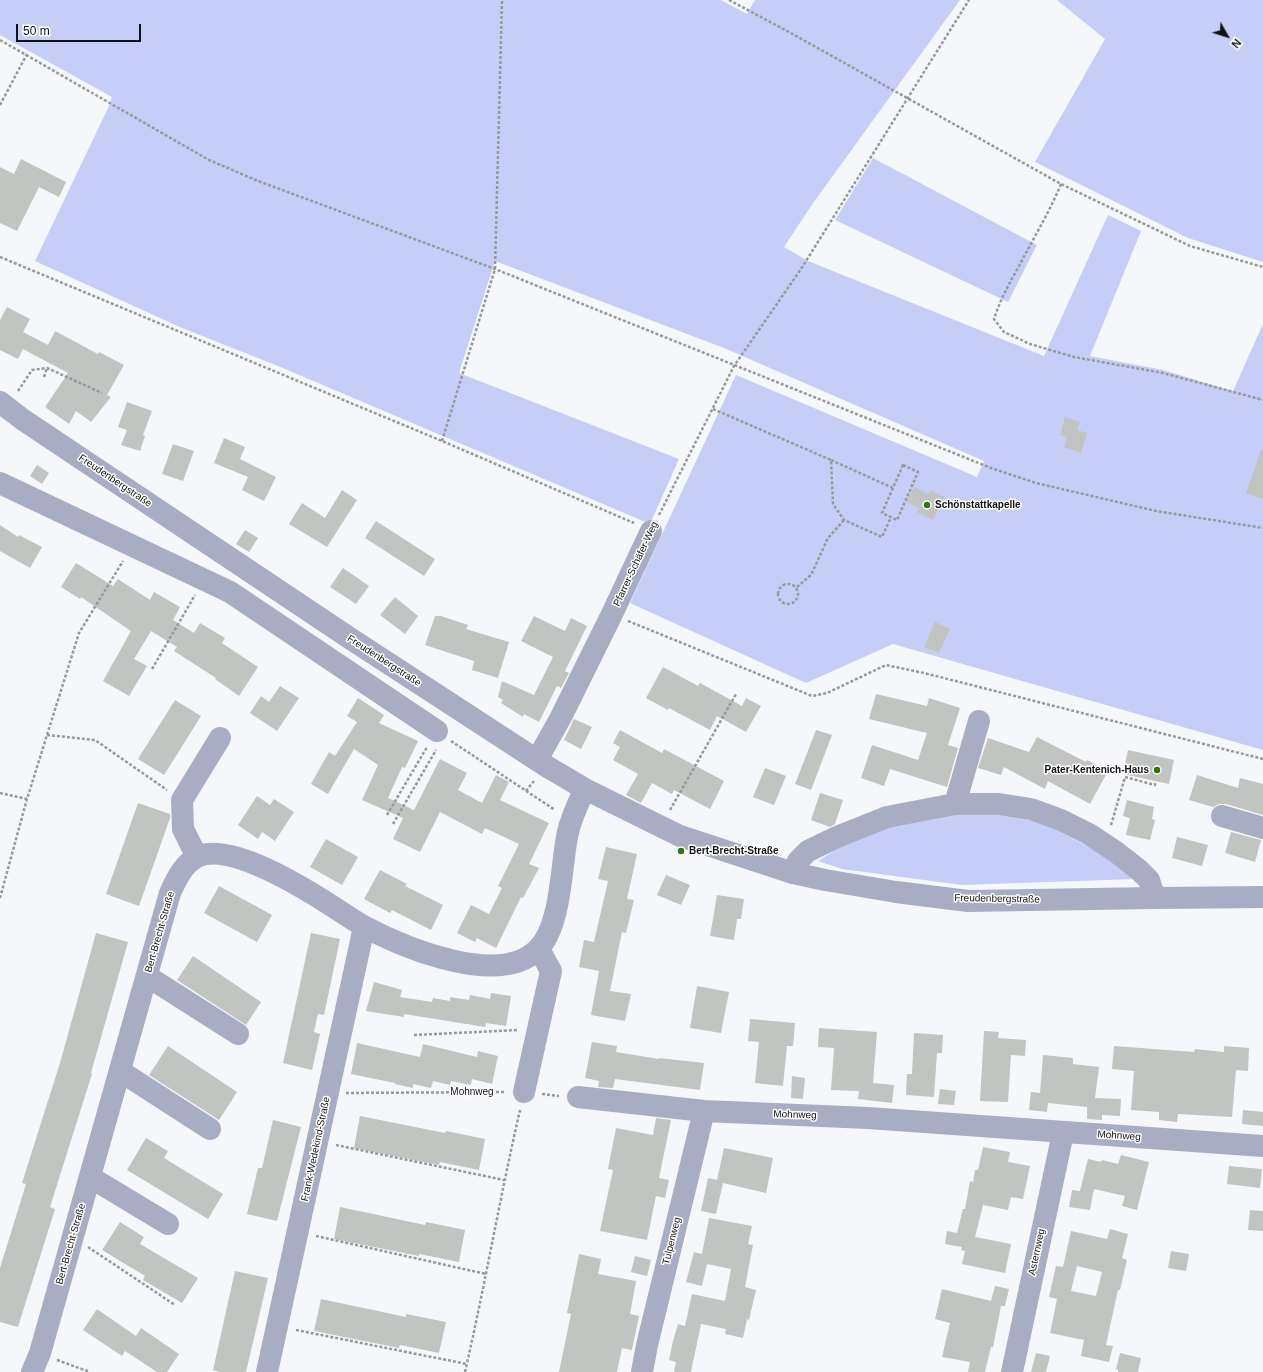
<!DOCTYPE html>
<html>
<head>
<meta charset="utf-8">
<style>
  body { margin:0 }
  #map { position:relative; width:1263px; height:1372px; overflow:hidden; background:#f6f7fb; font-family:Arial,sans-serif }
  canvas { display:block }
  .north { position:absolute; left:1207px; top:16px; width:40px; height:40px; -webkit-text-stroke:3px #fff; paint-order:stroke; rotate:129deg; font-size:11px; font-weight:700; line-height:16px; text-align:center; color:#111213 }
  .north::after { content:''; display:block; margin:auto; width:14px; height:18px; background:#111213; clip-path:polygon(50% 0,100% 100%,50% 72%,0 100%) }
  .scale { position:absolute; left:16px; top:24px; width:125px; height:18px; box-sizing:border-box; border:2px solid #111213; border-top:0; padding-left:5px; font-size:12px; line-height:14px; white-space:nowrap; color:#111213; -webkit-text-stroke:3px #fff; paint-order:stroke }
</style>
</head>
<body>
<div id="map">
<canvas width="1263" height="1372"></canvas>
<div class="north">N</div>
<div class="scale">50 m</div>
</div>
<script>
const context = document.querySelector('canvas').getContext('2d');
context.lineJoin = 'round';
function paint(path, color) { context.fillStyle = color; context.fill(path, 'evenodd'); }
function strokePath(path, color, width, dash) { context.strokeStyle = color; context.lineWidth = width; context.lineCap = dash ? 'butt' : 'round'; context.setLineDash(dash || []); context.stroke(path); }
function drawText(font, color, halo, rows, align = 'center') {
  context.font = font + ' Arial,sans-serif'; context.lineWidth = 3; context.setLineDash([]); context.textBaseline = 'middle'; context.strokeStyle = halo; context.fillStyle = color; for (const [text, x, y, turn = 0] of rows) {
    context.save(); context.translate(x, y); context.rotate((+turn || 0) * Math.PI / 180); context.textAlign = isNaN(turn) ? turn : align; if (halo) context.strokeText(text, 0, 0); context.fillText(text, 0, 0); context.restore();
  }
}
paint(new Path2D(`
  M0,0h721l26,14 8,-14h205l-149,206 -27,41 24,14 236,95 64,-141 33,16 -51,125 73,14 70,21 30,-67v426l-370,-106 -87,39 -176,-80 106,-228 241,102 7,-16 -260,-113 -229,-87 -36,112 220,86 -29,65 -372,-158 -96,-38 -147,-67 74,-155 3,-9 -112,-62z
  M1057,0h206v262l-75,-24 -153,-76 70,-123z
  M873,158l164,87 -29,57 -173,-82z
  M1007,813l43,13 46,25 39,28 -173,6 -120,-16 -24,-8 46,-29 46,-16z`), '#c6cef7');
paint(new Path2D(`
  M21,159l45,23 -7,15 -20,-10 -22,44 -17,-8v-56l14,7z
  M7,307l23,12 -7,13 25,13 7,-14 43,23 1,-2 25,13 -17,30 4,2 -20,25 -15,-11 -7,13 -24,-17 23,-34 -45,-24 -5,10 -18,-9v-30z
  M127,402l25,9 -9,24 2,1 -5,15 -19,-6 6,-15 -9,-3z
  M1065,417l15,5 -3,8 10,3 -6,20 -17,-6 3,-10 -7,-2z
  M224,438l21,9 -5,12 36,18 -12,24 -22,-11 6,-13 -34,-14z
  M173,444l21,7 -11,30 -21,-7z
  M1261,450h2v49l-17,-6z
  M37,465l12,8 -7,11 -12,-8z
  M914,487l14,7 2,-4 14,7 -11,23 -16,-8 2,-4 -13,-6z
  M342,490l15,10 -30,47 -38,-23 13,-21 23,15z
  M376,521l59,38 -11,17 -59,-38z
  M0,525l18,12 1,-2 23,12 -12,21 -30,-17z
  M245,530l13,8 -9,14 -13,-8z
  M76,563l37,23 5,-7 32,21 4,-8 26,15 -7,13 21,13 6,-10 25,15 -3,5 36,24 -19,29 -24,-17 1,-1 -42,-27 3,-4 -26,-16 -17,28 13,7 -18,30 -26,-15 28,-50 -50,-34 -1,2 -19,-12z
  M343,568l26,18 -13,18 -26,-17z
  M395,597l23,19 -13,18 -25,-19z
  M435,616h6l27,9 -2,4 43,13 -11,36 -26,-8 2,-9 -49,-16z
  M534,616l31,15 6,-13 16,8 -22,45 4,2 -8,15 -4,-2 -18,36 -15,-8 -1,3 -22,-14 2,-3 -5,-3 4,-16 32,14 19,-38 -32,-16z
  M935,622l15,7 -11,24 -15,-6z
  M663,667l35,19 2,-3 42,23 4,-8 15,8 -15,26 -29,-16 -7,14 -41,-22 -1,2 -22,-12z
  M280,686l19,12 -22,33 -27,-18 11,-17 8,6z
  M876,694l51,12 2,-8 31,10 -12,37 10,3 -11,39 -57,-18 -6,17 -23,-8 11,-33 46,15 9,-27 -58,-14z
  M358,698l26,17 -5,8 39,18 -13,27 -3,-1 -14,31 26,12 26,-51 27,14 -9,17 24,13 14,-28 13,7 -9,18 49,23 -20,41 10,4 -16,30 -2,-1 -25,51 -19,-10 -2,4 -18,-9 14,-28 18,9 13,-26 -4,-2 21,-42 -34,-16 -3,6 -42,-22 -20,40 -27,-13 10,-21 -41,-18 16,-35 -24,-16 -26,45 -17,-10 18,-32 6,4 22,-34 -10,-6z
  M175,700l26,16 -37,59 -26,-16z
  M574,719l18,8 -11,22 -17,-9z
  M620,730l42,23 2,-4 60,32 -14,28 -36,-19 -2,4 -20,-11 -11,20 -15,-8 12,-21 -25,-14 7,-13 -7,-4z
  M816,730l16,5 -21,55 -16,-6z
  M1037,737l49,25 1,-2 21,11 -18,33 -42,-23 -3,8 -41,-22 -3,8 -23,-7 10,-30 41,14z
  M1128,750l46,10 -5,24 -46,-10z
  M765,768l21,8 -12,29 -21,-8z
  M1197,775l41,13 2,-10 23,6v31l-37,-11h-7l-6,3 -24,-7z
  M820,793l23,7 -8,24 -5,3 -19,-7z
  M257,796l13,9 4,-6 20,13 -19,29 -13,-9 -4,7 -20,-14z
  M1127,800l27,7 -2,12 3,1 -5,20 -24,-5 4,-17 -7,-2z
  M138,803l32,11v4l-31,88 -33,-12z
  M1231,832l30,8 -6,22 -30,-9z
  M1177,837l31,8 -6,21 -30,-8z
  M326,839l32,18 -16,28 -32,-18z
  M606,847l31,7 -10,45 7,1 -8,33 -4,-1 -12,59 21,3 -6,27 -34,-6 8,-44 -20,-4 5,-27 10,2 14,-61 -10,-2z
  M380,870l27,14 -2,2 38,19 -12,25 -39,-20 -2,3 -26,-14z
  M666,875l24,10 -9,20 -24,-10z
  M219,886l53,29 -15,27 -53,-29z
  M717,895l27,4 -3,20h-4l-3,21 -24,-4z
  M96,933l32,9 -37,131 1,1 -42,133 5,2 -37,118 -18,-5v-54l26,-84 -4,-1 38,-120z
  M311,933l29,6 -16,76 -6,-1 -4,18 6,2 -8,36 -29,-7z
  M193,956l68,46 -15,23 -69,-45z
  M374,982l28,8 -2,7 32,5 1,-4 17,3v-4l19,3 1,-5 20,4 1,-6 20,3 -5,30 -20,-3 -1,4 -81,-13v3l-38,-6z
  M697,986l32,6 -8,41 -31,-5z
  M750,1019l45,4 -2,23h-6l-4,40 -28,-3 4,-41 -11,-1z
  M819,1028l58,4 -4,51 21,2 -2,18 -34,-4 1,-8 -28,-1 3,-42 -16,-1z
  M984,1031l15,1 -1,6 28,2 -1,16 -14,-1 -3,47 -28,-1z
  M914,1033l29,2 -1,18h-5l-3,44 -28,-2 1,-21h5z
  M592,1042l25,4 -1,6 43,7v-1l45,5 -4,27 -85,-11 -2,9 -15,-1 1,-6 -14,-3z
  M357,1043l63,14 3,-13 54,13 1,-6 20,5 -6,28 -20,-5 -1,6 -20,-4 -1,4 -17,-4 -2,7 -18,-4v4l-18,-4v-1l-44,-9z
  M168,1046l69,46 -18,28 -70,-45z
  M1114,1046l80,6 1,-3 29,3v-6l25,2 -1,23 -12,-1 -4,47 -54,-3 -1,8 -18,-2v-8l-28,-2 3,-39 -22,-2z
  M1043,1055l30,3v6l26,3 -4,31 26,1 -1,17 -18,-1v5l-15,-1v-12l-39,-4 -1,9 -18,-2 2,-18 9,1z
  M792,1076l13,2 -2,21 -12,-1z
  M940,1089l16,2 -2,14 -16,-1z
  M1243,1110l20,2v14l-21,-2z
  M360,1116l85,17 1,-2 39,8 -6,31 -39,-8 -1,3 -85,-17z
  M656,1118l15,2 -12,58 10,2 -4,18 -9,-2 -9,44 -47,-9 13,-61 -5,-1 8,-41 37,7z
  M273,1120l28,7 -24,94 -30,-7 11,-46h4z
  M146,1138l22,13 -4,7 59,36 -15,25 -81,-49z
  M983,1147l27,5 -2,10 22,4 -7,33 -12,-2 -3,13 -25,-5 -8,32 36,7 -6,29 -43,-9 3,-13 -4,-1 1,-3 -17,-3 2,-13 10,2 6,-24h2l5,-28 3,1 2,-12h3z
  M724,1148l49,10 -7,35 -43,-10 -7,31 -15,-3 7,-33 9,2z
  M1121,1155l28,7 -12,48 -15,-4 3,-10 -31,-7 -4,21 -21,-3 3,-17 8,1 8,-32 13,3 1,-2 16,4z
  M1229,1166l33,3 -2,19 -33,-4z
  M340,1207l85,18 1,-3 39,8 -6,32 -40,-8v2l-85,-17z
  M1250,1210l13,1v20l-15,-1z
  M709,1218l43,8 -4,18 5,1 -8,42 11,3 -7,30 -2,-1 -4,19 -18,-4 1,-5 -25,-5 -10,48h-17l2,-10 -7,-2 4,-19 5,-17 7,2 7,-32 33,7 6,-32 -24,-5 -5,22 -16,-4 8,-30 8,2z
  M120,1222l24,15 -4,7 58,34 -16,25 -39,-23 2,-4 -43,-26z
  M1110,1229l18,5 -6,24 5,2 -7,30h-2l-12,55 7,1 -4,16 -28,-6 3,-16 -34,-7 7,-34 -8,-2 7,-31 7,1 8,-36 36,8zM1077,1266l25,6 -6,24 -25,-5z
  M1171,1251l18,3 -3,17 -18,-3z
  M579,1254l22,5 -3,15 38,7 -6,33 9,2 -7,34 -10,-2 -5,24h-58l12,-58 -4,-1z
  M635,1256l16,4 -4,16 -16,-4z
  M235,1271l33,7 -22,94h-26l-7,-2z
  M995,1286l14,3 -4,17h-4l-8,41h-2l-6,25h-17l2,-10 -28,-5 8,-34 -15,-4 7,-30 49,12z
  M321,1299l85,18v-3l40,8 -7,31 -39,-8 -1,3 -85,-17z
  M97,1309l39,27 5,-8 38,26 -12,18h-10l-32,-21 -3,5 -39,-26z
  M1036,1353l14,3 -4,16h-15z
  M1120,1353l21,5 -3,14h-20v-2l-2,-1z`), '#c1c4c0');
strokePath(new Path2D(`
  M729,0l60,32 272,152 129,62 73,21
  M0,40l209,120 49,21 237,88 496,199 45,15 120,28 107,17
  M0,105l27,-51
  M1061,184c-12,29 -28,55 -42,82 -10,18 -19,34 -25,53l10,13 26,12 44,13 89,16 100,27
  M0,257l442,184 192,82
  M44,377l3,-9
  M18,391l14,-21 15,-2 55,25
  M713,409l118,51 2,44 11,16 38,17 9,-20
  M442,441l53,-172 7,-269
  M831,460l62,28
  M903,465l15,7 -21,48 -15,-7z
  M659,515l75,-149 67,-97 168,-269
  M778 594a10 10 0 1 1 20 0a10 10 0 1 1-20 0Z
  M797,587l14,-12 17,-37 16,-18
  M628,621l184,75 15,-3 59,-28 38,8 339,86
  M152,669l43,-74
  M47,735l48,5 72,50
  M451,741l104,69
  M526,791l8,-10
  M0,793l27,6
  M670,810l66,-116
  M387,815l40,-68
  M393,824l43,-74
  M1111,825l14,-48 30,8 1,-4
  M0,898l27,-99 52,-166 44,-72
  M414,1035l105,-5
  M346,1093l159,-1
  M542,1094l17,2
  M336,1145l168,35
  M316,1236l170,38
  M88,1247l87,58
  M296,1330l171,34
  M57,1360l33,12
  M465,1372c20,-87 35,-175 55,-262`), '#98999b', 2.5, [3, 2]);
strokePath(new Path2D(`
  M0,402l22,17 326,218 198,129 39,23 95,47 113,37 32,7 71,12 72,9 187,-3 108,-1
  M0,483l230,109 207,139
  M537,760l24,-43 51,-103 39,-83
  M955,804l24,-83
  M1222,816l41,12
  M197,857l-14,-28 -1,-29 38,-62
  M793,873l5,-12 10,-10 29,-14 50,-20 68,-13h44l32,5 30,11 28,14 27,18 23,18 10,10 6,18
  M147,976l91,58
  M120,1071l90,58
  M524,1092l27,-121 -12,-22
  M578,1097l126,14 164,7 395,28
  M90,1177l78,47
  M32,1372l8,-19 130,-460c6,-13 13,-29 27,-36 32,-16 107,31 135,49 11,7 22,15 33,21 40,21 135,61 173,22 23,-23 23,-81 29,-112 3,-17 10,-32 18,-48
  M267,1372l97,-445
  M642,1372l5,-27 57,-234
  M1012,1372l51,-239`), '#a8adc3', 22);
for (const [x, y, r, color] of [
  [927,505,4,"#337411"],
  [1157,770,4,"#337411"],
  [681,851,4,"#337411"]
]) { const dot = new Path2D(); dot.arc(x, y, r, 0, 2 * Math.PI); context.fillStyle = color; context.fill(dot); strokePath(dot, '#fff', 1.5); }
drawText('10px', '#111213', '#fff', [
  ["Freudenbergstraße",115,481,34],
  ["Pfarrer-Schäfer-Weg",636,564,-65],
  ["Freudenbergstraße",384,661,33],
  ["Freudenbergstraße",997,899,1],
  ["Bert-Brecht-Straße",160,932,-74],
  ["Mohnweg",472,1092],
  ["Mohnweg",795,1115,2],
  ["Mohnweg",1119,1136,4],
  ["Frank-Wedekind-Straße",316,1149,-78],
  ["Tulpenweg",672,1241,-76],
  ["Bert-Brecht-Straße",71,1244,-74],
  ["Asternweg",1037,1252,-78]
]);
drawText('bold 10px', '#111213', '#fff', [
  ["Schönstattkapelle",935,505],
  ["Pater-Kentenich-Haus",1149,770,"right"],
  ["Bert-Brecht-Straße",689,851]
], 'left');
</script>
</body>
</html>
